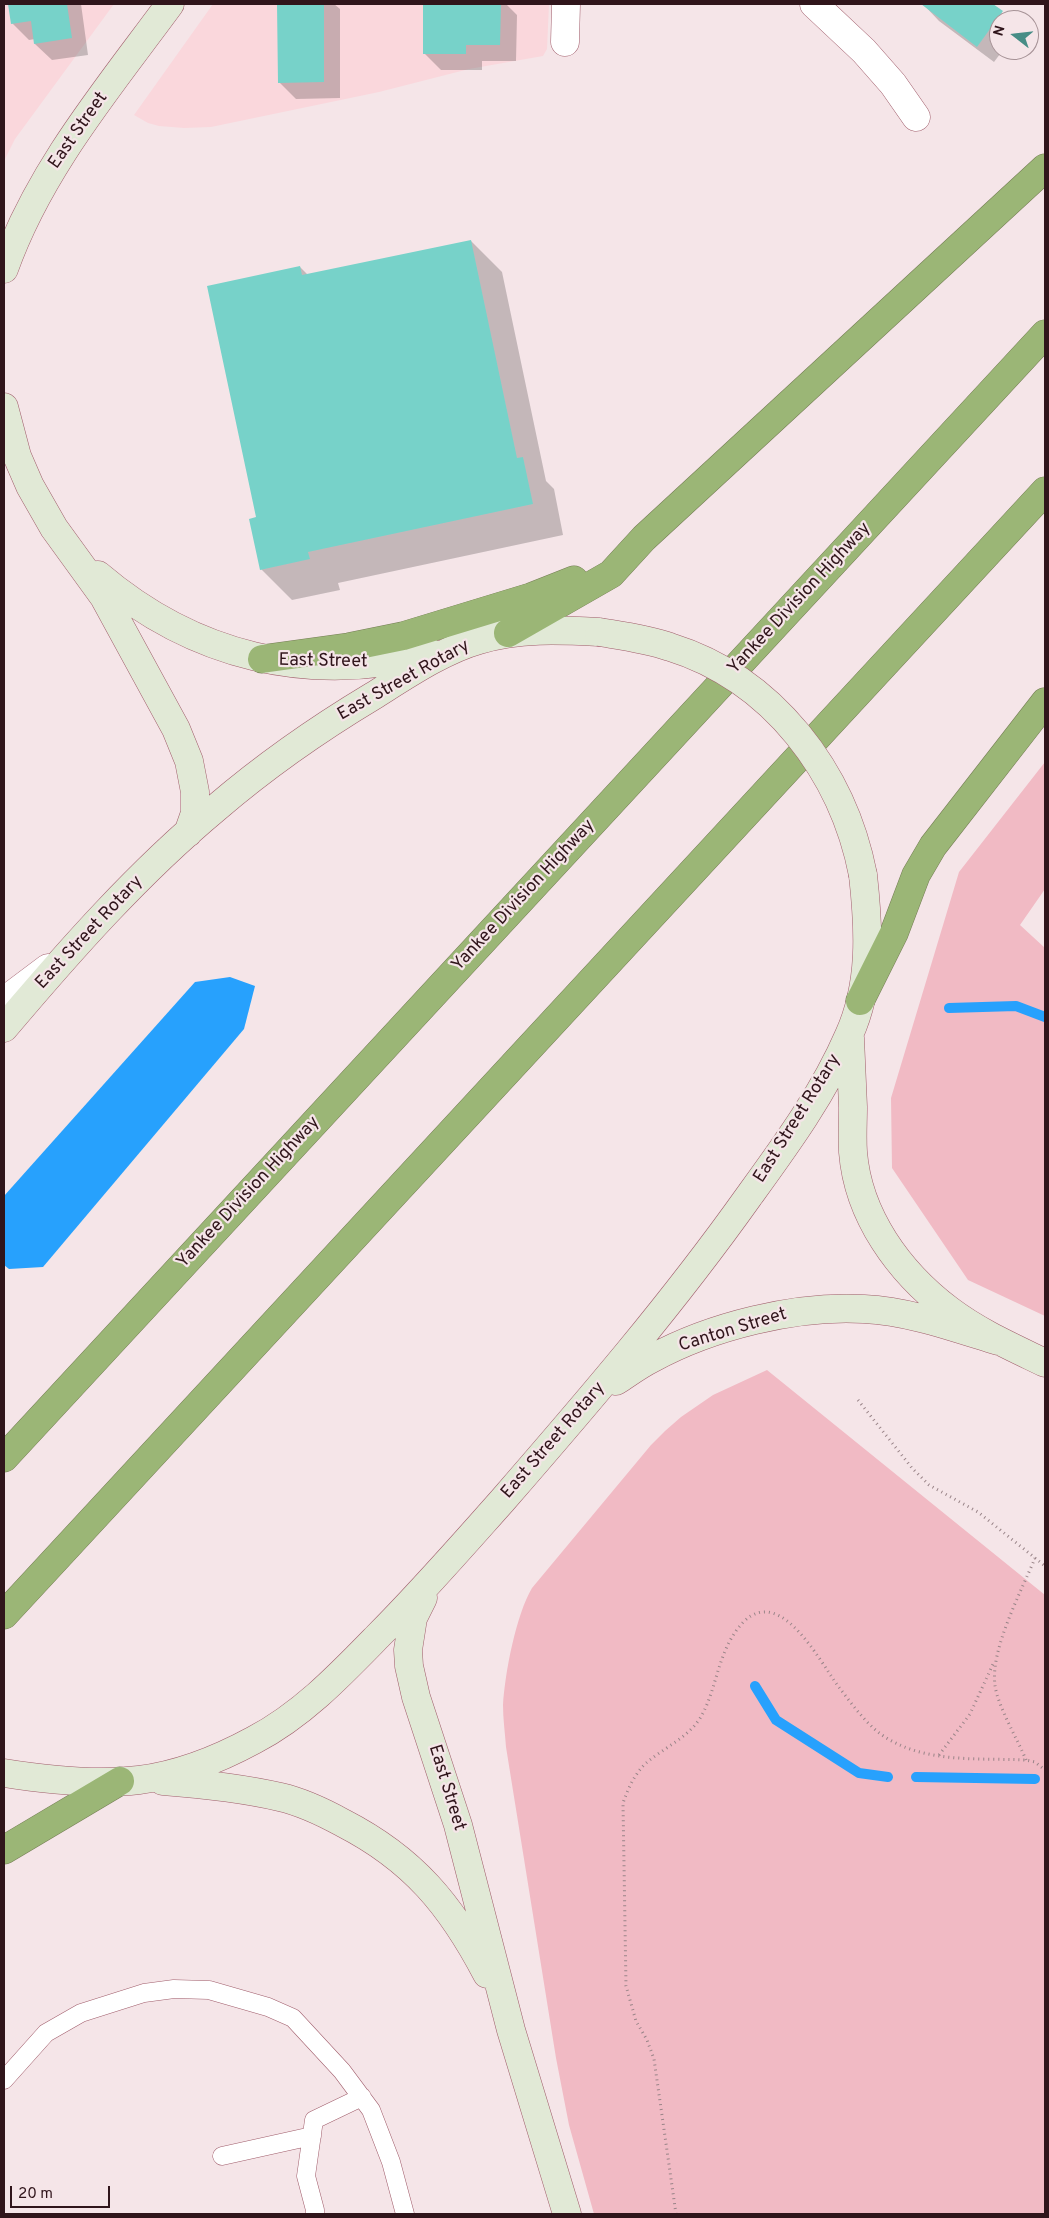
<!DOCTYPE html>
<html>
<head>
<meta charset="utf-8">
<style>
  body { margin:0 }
  #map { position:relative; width:1049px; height:2218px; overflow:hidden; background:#f5e5e8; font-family:Overpass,sans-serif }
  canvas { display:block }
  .frame { position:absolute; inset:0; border:5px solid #30151b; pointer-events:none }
  .north { position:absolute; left:989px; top:10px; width:50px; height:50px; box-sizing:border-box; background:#f5e5e8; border:1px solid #a69296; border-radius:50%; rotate:286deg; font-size:14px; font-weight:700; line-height:20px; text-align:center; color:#30151b }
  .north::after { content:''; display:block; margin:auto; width:18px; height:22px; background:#478d86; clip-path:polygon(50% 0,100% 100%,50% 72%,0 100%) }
  .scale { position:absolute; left:10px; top:2186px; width:100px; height:22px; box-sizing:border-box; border:2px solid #30151b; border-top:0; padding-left:6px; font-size:15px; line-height:18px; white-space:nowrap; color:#30151b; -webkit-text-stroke:4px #f5e5e8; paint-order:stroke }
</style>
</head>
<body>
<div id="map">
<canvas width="1049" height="2218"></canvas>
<div class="frame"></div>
<div class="north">N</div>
<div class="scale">20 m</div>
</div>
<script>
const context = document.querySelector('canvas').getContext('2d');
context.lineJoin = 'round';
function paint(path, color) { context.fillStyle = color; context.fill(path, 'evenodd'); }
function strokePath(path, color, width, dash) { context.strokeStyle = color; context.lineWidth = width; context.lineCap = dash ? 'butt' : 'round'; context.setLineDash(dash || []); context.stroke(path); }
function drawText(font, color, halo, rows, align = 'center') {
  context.font = font + ' Overpass,sans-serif'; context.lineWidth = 4.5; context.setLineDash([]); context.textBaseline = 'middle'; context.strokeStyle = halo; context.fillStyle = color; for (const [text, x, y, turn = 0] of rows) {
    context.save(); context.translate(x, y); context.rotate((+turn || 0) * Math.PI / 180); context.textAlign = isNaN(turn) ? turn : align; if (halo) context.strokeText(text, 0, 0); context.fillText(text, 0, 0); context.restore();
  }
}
paint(new Path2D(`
  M4,4h110l-99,135 -11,22z
  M213,4h336l-2,45 -4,7 -74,13 -90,23 -168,35 -27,1 -25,-2 -11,-3 -14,-8z`), '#fad7dc');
paint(new Path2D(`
  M1045,762v127l-25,36 25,23v368l-77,-36 -76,-112 -1,-70 68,-226z
  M767,1370l278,225v619h-451l-25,-89 -13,-67 -50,-311c-1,-14 -3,-28 -3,-42 2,-32 13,-90 29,-117l119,-143 14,-14 16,-14 32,-22z`), '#f1bac4');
paint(new Path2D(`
  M230,977l25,9 -11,43 -201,238 -34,2 -5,-4v-69l191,-214z`), '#27a1fd');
paint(new Path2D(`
  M9,4h72l7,51 -36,5 -17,-16v-5l-6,1 -17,-17z
  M279,4h55l6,5v89l-44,1 -17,-17z
  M424,4h82l11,11 -1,46h-34v9h-41l-17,-17z
  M923,4h68l19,16h-11v30h4l-9,12 -55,-41z
  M471,241l31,31 44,209 8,8 9,46 -225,48 2,7 -48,10 -31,-31 -4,-51 43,-251 8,8z`), '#0003');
strokePath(new Path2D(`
  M949,1008l67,-2 29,11
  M755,1686l21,34 83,53 29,4
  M916,1777l119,2`), '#27a1fd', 10);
paint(new Path2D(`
  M8,4h59l5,34 -38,6 -3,-23 -20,3z
  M277,4h47v78l-46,1z
  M423,4h78l-1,41h-34v9h-43z
  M921,4h72l10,7 -26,36z
  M471,240l46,218 6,-1 10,47 -225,48 2,7 -50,11 -11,-51 7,-2 -49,-231 93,-20 2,9z`), '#77d2c9');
const service = new Path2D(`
  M4,2080l42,-47 35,-20 63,-20 30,-4 35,1 59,17 25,11 49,53 29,39 20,52 14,52
  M222,2156l90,-20
  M315,2214v-4l-9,-34 8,-56 48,-23`);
const minor = new Path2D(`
  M814,4l50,47 29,33 23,33
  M565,42l1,-38
  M4,1001l44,-33`);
const secondary = new Path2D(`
  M4,269c35,-99 105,-182 166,-265
  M4,407l13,49 13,30 24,42 50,69 72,132 13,32 6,31v21l-7,20
  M98,575c95,81 211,110 333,78
  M4,1028c66,-78 134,-155 212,-220 49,-42 102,-79 157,-112 32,-20 70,-46 106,-56 40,-12 80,-10 120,-8
  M850,1038c1,23 2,46 3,69 0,15 -1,30 0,45 5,64 46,120 96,158 29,22 63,37 96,53
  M616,1381c11,-7 23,-16 35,-22 60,-33 145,-54 213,-50 45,2 92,19 134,32
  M423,1598l-10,20 -5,32 1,16 7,31 42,128 53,205 56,184
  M4,1773c43,7 91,12 135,7 39,-5 80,-21 115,-40 48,-25 86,-65 124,-104 43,-43 83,-89 124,-135 86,-99 171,-198 247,-305 37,-51 75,-103 100,-161 23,-51 20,-106 14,-160
  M163,1781c40,3 78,7 117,16 22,5 43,15 63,26 70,36 108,82 144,151`);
const motorway = new Path2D(`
  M508,633l103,-59 33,-36 401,-370
  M262,659l87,-12 54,-11 128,-39 43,-17
  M860,1001l34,-68 22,-58 17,-29 112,-144
  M4,1458l1041,-1124
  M4,1615l1041,-1124
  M4,1850l116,-69`);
strokePath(service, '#a05d6b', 19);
strokePath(minor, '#a05d6b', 29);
strokePath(secondary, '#a05d6b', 29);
strokePath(motorway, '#767e56', 29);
strokePath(new Path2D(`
  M858,1400l54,68 17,17 49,27 67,54
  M939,1755l31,-41 24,-52
  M1026,1760c-8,-20 -29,-55 -31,-75 -5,-35 26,-93 40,-127
  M676,2214l-22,-155 -7,-19 -11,-19 -10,-35 -3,-183c5,-14 11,-28 22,-39 18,-16 45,-27 57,-49 14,-26 16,-59 34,-84 39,-56 81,26 102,55 15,19 30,42 52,54 40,23 91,18 136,20l9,2 10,8`), '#998488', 3, [1, 4]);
strokePath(service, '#fff', 18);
strokePath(minor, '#fff', 28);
strokePath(secondary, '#e1e9d6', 28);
strokePath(motorway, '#9bb676', 28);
const secondaryBridge = new Path2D(`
  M599,632c24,4 48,7 71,15 103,32 173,125 193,228`);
strokePath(secondaryBridge, '#a05d6b', 29, []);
strokePath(secondaryBridge, '#e1e9d6', 28);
drawText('18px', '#30151b', '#f5e5e8', [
  ["East Street",79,131,-55],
  ["Yankee Division Highway",800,599,-47],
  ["East Street",323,662,1],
  ["East Street Rotary",404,681,-29],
  ["Yankee Division Highway",524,896,-47],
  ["East Street Rotary",90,933,-47],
  ["East Street Rotary",798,1119,-58],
  ["Yankee Division Highway",249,1193,-47],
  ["Canton Street",733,1331,-17],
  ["East Street Rotary",554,1441,-49],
  ["East Street",446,1788,73]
]);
</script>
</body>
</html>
